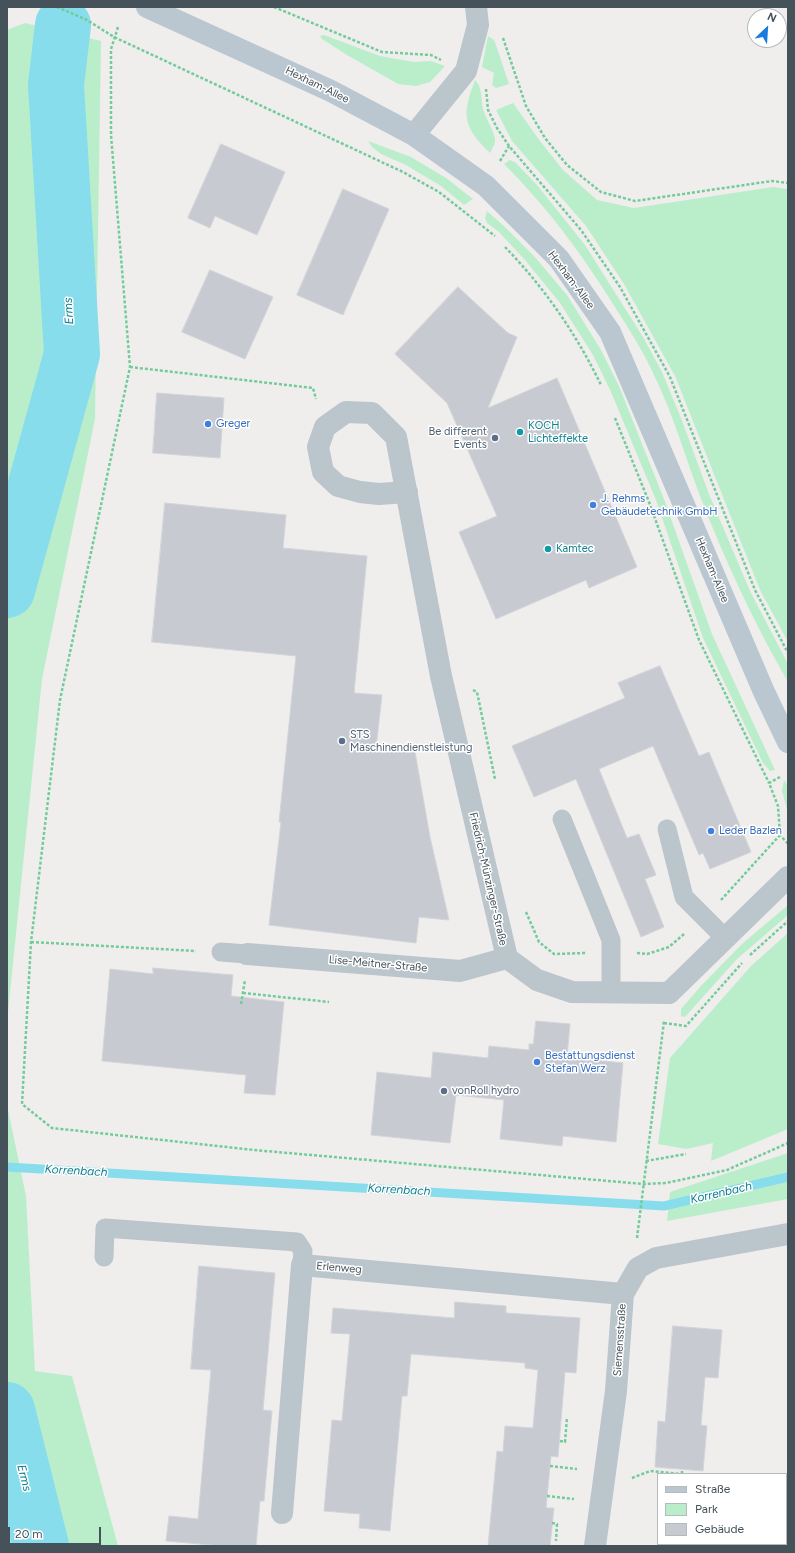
<!DOCTYPE html>
<html>
<head>
<meta charset="utf-8">
<style>
  body { margin:0 }
  #map { position:relative; width:795px; height:1553px; overflow:hidden; background:#f0eded; font-family:Figtree,sans-serif }
  canvas { display:block }
  .frame { position:absolute; inset:0; border:8px solid #45525a; pointer-events:none }
  .legend { position:absolute; left:657px; top:1473px; width:130px; height:72px; box-sizing:border-box; background:#fff; border:1px solid #b5babd; margin:0; padding:5px 7px; list-style:none; font-size:12px; color:#45525a }
  .legend li { display:flex; align-items:center; gap:8px; height:20px }
  .legend b { width:20px; border:1px solid #b5babd }
  .north { position:absolute; left:747px; top:8px; width:40px; height:40px; box-sizing:border-box; background:#fff; border:1px solid #b5babd; border-radius:50%; rotate:25deg; font-size:11px; font-weight:700; line-height:16px; text-align:center; color:#45525a }
  .north::after { content:''; display:block; margin:auto; width:14px; height:18px; background:#187bde; clip-path:polygon(50% 0,100% 100%,50% 72%,0 100%) }
  .scale { position:absolute; left:8px; top:1527px; width:93px; height:18px; box-sizing:border-box; border:2px solid #45525a; border-top:0; padding-left:5px; font-size:12px; line-height:14px; white-space:nowrap; color:#45525a; -webkit-text-stroke:3px #fff; paint-order:stroke }
</style>
</head>
<body>
<div id="map">
<canvas width="795" height="1553"></canvas>
<div class="frame"></div>
<ul class="legend">
<li><b style="height:5px;background:#bac7d1"></b>Straße</li>
<li><b style="height:11px;background:#baeecb"></b>Park</li>
<li><b style="height:11px;background:#c7cad0"></b>Gebäude</li>
</ul>
<div class="north">N</div>
<div class="scale">20 m</div>
</div>
<script>
const context = document.querySelector('canvas').getContext('2d');
context.lineJoin = 'round';
function paint(path, color) { context.fillStyle = color; context.fill(path, 'evenodd'); }
function strokePath(path, color, width, dash) { context.strokeStyle = color; context.lineWidth = width; context.lineCap = dash ? 'butt' : 'round'; context.setLineDash(dash || []); context.stroke(path); }
function drawText(font, color, halo, rows, align = 'center') {
  context.font = font + ' Figtree,sans-serif'; context.lineWidth = 3; context.setLineDash([]); context.textBaseline = 'middle'; context.strokeStyle = halo; context.fillStyle = color; for (const [text, x, y, turn = 0] of rows) {
    context.save(); context.translate(x, y); context.rotate((+turn || 0) * Math.PI / 180); context.textAlign = isNaN(turn) ? turn : align; if (halo) context.strokeText(text, 0, 0); context.fillText(text, 0, 0); context.restore();
  }
}
paint(new Path2D(`
  M25,23l76,18 -6,378 -53,260 -35,343v-992z
  M324,35l56,21 34,6 17,-1 14,5 -15,16 -14,4 -18,-2 -51,-29 -25,-16 -2,-3z
  M488,36l6,4 2,5 13,39 -13,4 -4,-3 2,-12 -12,-6z
  M475,80c9,9 5,21 9,32 3,8 8,16 10,23 3,7 -1,12 -4,18 -28,-27 -28,-39 -15,-73z
  M513,103l27,38 23,29 34,30 37,8 139,-21 15,2v453l-28,-52 -85,-214 -51,-92 -38,-58 -74,-85 -16,-31z
  M368,141l43,16 35,21 27,21 -9,6 -23,-19 -35,-21 -25,-11 -9,-7z
  M510,160l6,3 21,22 48,60 58,92 19,35 19,46 28,76 41,97 38,73v18c-34,-59 -63,-121 -88,-186 -15,-40 -27,-82 -46,-121 -10,-22 -23,-43 -36,-63 -34,-55 -69,-103 -114,-148z
  M487,211l18,16 29,29 33,39 34,55 18,36 45,113 48,135 63,136 -5,1 -7,-8 -60,-125 -47,-138 -45,-108 -18,-37 -33,-52 -35,-43 -26,-28 -12,-9 -2,-5z
  M784,780l4,6v27l-6,-22z
  M788,905v10l-52,45 -51,57 -4,-1v-7l19,-22 42,-43z
  M788,933v196l-77,32 2,-18 -27,6 -28,-5 12,-86 81,-92z
  M7,1105l19,91 9,175 37,5 46,170h-111z
  M788,1153v46l-121,22 3,-29z`), '#baeecb');
strokePath(new Path2D(`
  M7,1167l657,39 124,-29`), '#87ddeb', 9);
strokePath(new Path2D(`
  M7,590l65,-236 -16,-269 7,-60
  M7,1410l34,136`), '#87ddeb', 56);
const building = new Path2D(`
  M221,144l64,28 -28,63 -42,-19 -5,12 -22,-10z
  M343,189l46,20 -46,106 -46,-20z
  M210,270l63,27 -28,62 -63,-27z
  M458,287l50,46 9,4 -29,71 69,-30 80,189 -48,21 -3,-8 -90,39 -37,-87 38,-16 -50,-113 -52,-49z
  M157,393l67,5 -4,60 -67,-5z
  M165,503l121,12 -3,33 84,8 -13,137 28,2 -6,53 39,4 15,85 19,83 -30,-3 -3,26 -147,-18 12,-103h-2l17,-166 -144,-14z
  M660,666l39,90 10,-4 42,100 -41,17 -7,-16 -4,2 -46,-109 -54,23 28,69 12,-4 17,41 -11,4 19,48 -23,10 -65,-158 -42,18 -22,-51 113,-48 -7,-15z
  M153,968l80,7 -2,21 53,6 -9,93 -31,-2 2,-18 -144,-14 8,-92 43,5z
  M536,1021l34,3 -3,33 56,6 -7,79 -53,-6 -1,10 -62,-7 4,-39 -48,-5 -6,48 -79,-8 6,-63 54,6 2,-26 55,6 1,-12 40,4v-6h4z
  M199,1266l76,7 -12,137 9,1 -8,90h-4l-4,45h-34l-56,-5 3,-25 29,3 13,-149 -20,-1z
  M455,1302l51,4v7l74,5 -4,55 -11,-1 -7,85 -7,-1 -5,52h8l-4,38h-62l9,-95 6,1 2,-26 28,2 5,-58 -13,-2v-5l-114,-9 -4,42h-5l-12,135 -31,-3 1,-14 -36,-3 8,-91 10,1 8,-87 -19,-1 2,-25 121,10z
  M673,1326l49,4 -4,48 -13,-1 -4,48 6,1 -4,45 -48,-4 3,-46 7,1z`);
paint(building, '#c7cad0');
strokePath(building, '#d1d4d9', 1);
strokePath(new Path2D(`
  M57,7l30,13 27,17 289,135 36,20 56,44
  M274,7l108,45 49,3 10,5
  M118,27l-7,22v86l19,232 -70,333 -29,242 -9,162 30,24 202,22 389,34 23,-1 61,-13 61,-27
  M503,38l23,68 19,32 22,27 34,27 34,9 137,-20 16,2
  M486,89l2,21 9,18 12,18 72,84 39,57 50,90 85,213 33,63
  M500,161l9,-15
  M505,247c39,40 72,88 96,138
  M130,367l183,21 3,11
  M615,418l34,84 50,138 70,143
  M473,690l4,2 18,87
  M780,777l-11,6 9,23 2,29 8,9
  M721,900l59,-65
  M526,912l13,30 15,12 32,-1
  M31,942l165,9
  M637,953l10,1 22,-7 15,-13
  M750,955l38,-34
  M243,993l86,9
  M241,1004l4,-24
  M664,1023l22,3 56,-63
  M646,1161l40,-7
  M637,1238l27,-217
  M560,1441l5,1 2,-24
  M550,1466l27,3
  M682,1474v-4
  M632,1478l18,-7 32,3
  M547,1496l27,3
  M552,1523l5,1 -1,17`), '#72cc9a', 2.5, [3, 2]);
strokePath(new Path2D(`
  M562,819l49,121v53
  M667,829l17,68 41,41
  M221,952l26,2
  M104,1257l1,-29 192,14 6,9 -1,14`), '#bbc5cc', 19);
strokePath(new Path2D(`
  M414,135l52,-64 12,-46 -2,-18
  M407,492l-28,2 -19,-2 -22,-6 -15,-14 -5,-25 7,-20 21,-15 26,1 24,24 45,239 66,282 30,22 35,12 97,1 119,-116
  M247,954l213,17 47,-13
  M282,1513l20,-248 321,29
  M595,1546l21,-155 7,-97 15,-26 18,-10 132,-24`), '#bbc5cc', 22);
strokePath(new Path2D(`
  M147,7l184,84 83,44 72,51 73,73 51,73 154,360 24,50`), '#bac7d1', 22);
for (const [x, y, r, color] of [
  [208,424,4,"#3f7fe0"],
  [520,432,4,"#0f9aa8"],
  [495,438,4,"#5c6f8a"],
  [593,505,4,"#3f7fe0"],
  [548,549,4,"#0f9aa8"],
  [342,741,4,"#5c6f8a"],
  [711,831,4,"#3f7fe0"],
  [537,1062,4,"#3f7fe0"],
  [444,1091,4,"#5c6f8a"]
]) { const dot = new Path2D(); dot.arc(x, y, r, 0, 2 * Math.PI); context.fillStyle = color; context.fill(dot); strokePath(dot, '#fff', 1.5); }
drawText('11px', '#45525a', '#fff', [
  ["Hexham-Allee",317,85,26],
  ["Hexham-Allee",571,280,53],
  ["Hexham-Allee",712,570,67],
  ["Friedrich-Münzinger-Straße",488,879,77],
  ["Lise-Meitner-Straße",378,964,5],
  ["Erlenweg",339,1268,5],
  ["Siemensstraße",620,1340,-86]
]);
drawText('11px', '#366cbe', '#fff', [
  ["Greger",216,424],
  ["J. Rehms",601,499],
  ["Gebäudetechnik GmbH",601,512],
  ["Leder Bazlen",719,831],
  ["Bestattungsdienst",545,1056],
  ["Stefan Werz",545,1069]
], 'left');
drawText('11px', '#0d838f', '#fff', [
  ["KOCH",528,426],
  ["Lichteffekte",528,439],
  ["Kamtec",556,549]
], 'left');
drawText('11px', '#4e5e75', '#fff', [
  ["Be different",487,432,"right"],
  ["Events",487,445,"right"],
  ["STS",350,735],
  ["Maschinendienstleistung",350,748],
  ["vonRoll hydro",452,1091]
], 'left');
drawText('italic 12px', '#0d7d90', '#fff', [
  ["Erms",69,311,-93],
  ["Korrenbach",76,1171,3],
  ["Korrenbach",399,1190,3],
  ["Korrenbach",721,1193,-13],
  ["Erms",24,1478,76]
]);
</script>
</body>
</html>
